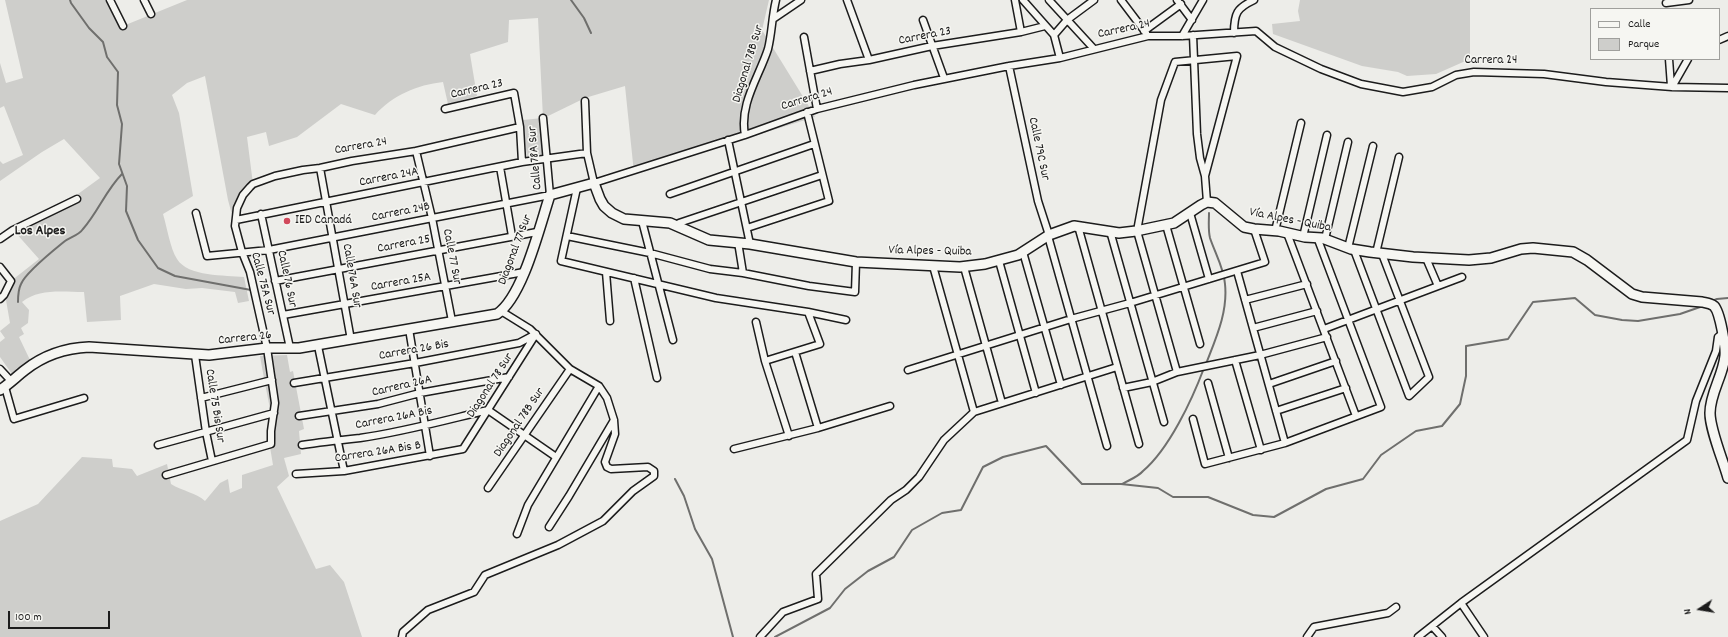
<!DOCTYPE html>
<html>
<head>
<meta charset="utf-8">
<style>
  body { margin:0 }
  #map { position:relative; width:1728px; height:637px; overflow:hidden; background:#edede9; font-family:Dekko,sans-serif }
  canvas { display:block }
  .legend { position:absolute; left:1590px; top:8px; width:130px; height:52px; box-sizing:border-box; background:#f6f6f2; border:1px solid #9f9f9c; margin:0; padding:5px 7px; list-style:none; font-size:12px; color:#1c1c1c }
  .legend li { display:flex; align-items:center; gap:8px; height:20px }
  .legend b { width:20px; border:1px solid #9f9f9c }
  .north { position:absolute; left:1680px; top:589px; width:40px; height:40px; -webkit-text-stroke:3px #f6f6f2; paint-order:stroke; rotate:258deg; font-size:11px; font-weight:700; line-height:16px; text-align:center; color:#1c1c1c }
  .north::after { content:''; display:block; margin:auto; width:14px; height:18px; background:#1c1c1c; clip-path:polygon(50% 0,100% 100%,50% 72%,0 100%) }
  .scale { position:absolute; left:8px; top:611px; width:102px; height:18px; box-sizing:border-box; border:2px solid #1c1c1c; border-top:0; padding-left:5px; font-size:12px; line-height:14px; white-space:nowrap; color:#1c1c1c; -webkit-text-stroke:3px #f6f6f2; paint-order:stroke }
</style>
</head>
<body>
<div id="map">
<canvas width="1728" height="637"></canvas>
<ul class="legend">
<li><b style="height:5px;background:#f6f6f2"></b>Calle</li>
<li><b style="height:11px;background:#cececb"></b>Parque</li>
</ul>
<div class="north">N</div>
<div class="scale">100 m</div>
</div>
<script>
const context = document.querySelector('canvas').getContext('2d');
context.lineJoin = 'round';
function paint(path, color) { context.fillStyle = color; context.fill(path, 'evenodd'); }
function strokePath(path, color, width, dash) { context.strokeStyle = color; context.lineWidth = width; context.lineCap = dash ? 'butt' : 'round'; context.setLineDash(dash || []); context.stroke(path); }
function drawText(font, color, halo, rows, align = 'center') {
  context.font = font + ' Dekko,sans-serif'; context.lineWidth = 3; context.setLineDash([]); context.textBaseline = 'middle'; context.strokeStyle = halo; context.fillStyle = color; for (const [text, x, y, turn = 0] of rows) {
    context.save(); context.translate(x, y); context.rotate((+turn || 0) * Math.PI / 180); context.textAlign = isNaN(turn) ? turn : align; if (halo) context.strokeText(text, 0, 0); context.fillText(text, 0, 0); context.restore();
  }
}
paint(new Path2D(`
  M5,0h106l12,26 64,-26h582l-7,30 48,78 5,9 -181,56 -9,-87 -40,12 -41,20 2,38 -19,2 -4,-38 20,-2 -5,-100 -29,2 -1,22 -38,12 7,42 -29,8 -5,-22c-26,3 -50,13 -68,33l-34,-11 -44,33 -28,9 -3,-14 -19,5 6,47 -10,11 -8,31 -7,-26 -23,-124 -18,7 -15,12 7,18 14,83 -30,18c4,13 7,34 14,45 11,18 48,16 67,18l5,24 -11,2 -3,-11 -33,-4 -16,1 -32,-5 -34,12 1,24 -34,2 -3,-30c-21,0 -45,-4 -62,10l7,8 -1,13 -7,5 3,6 -5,3 11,23 -18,14 -12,-17v-15l5,-4 -5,-7 10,-8 -4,-23 5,-19 28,-22 -24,-27 67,-32 -4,-6 22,-16 -36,-39 -22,13 -42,29v-20l3,3 20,-9 -19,-49 -4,2v-45l6,20 17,-5z
  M1300,0h170v59l-34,15 -29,2 -9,-4 -36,-6 -89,-32 -1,-10 28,-3 -2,-10z
  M287,355l3,17 3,-1 11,58 -5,2 2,23 -17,4 5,18 -12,11 39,82 14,-4 14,17 18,55h-362v-116l38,-17 44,-47 30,2 1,8 19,2 5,7 30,-12 4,20c11,7 26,9 34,17l15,-18 8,-4 2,14 12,-5v-13l31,-10 -3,-18 6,-2c-4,-30 -11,-59 -16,-89z`), '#cececb');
strokePath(new Path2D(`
  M70,0l1,3 18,25 14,14 4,15 11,15 -1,33 5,19 -3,40 8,22 -1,25 12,29 20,28 17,8 76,14
  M571,0l13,18 7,15
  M1712,301l5,-2 11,-1
  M18,302c0,-6 0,-12 3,-18 5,-12 33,-34 44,-43 6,-4 14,-6 18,-12 15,-17 23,-39 39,-55
  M1206,364c10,-26 22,-52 19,-80 -1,-16 -10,-31 -15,-46 -2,-8 -1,-17 -1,-25
  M675,479l9,17 11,33 17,30 21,78
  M1122,484c7,-4 16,-7 21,-13 26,-22 49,-71 61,-103
  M775,637l55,-29 15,-19 23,-18 26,-14 18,-27 30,-17 19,-3 22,-43 20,-10 43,-11 36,38h39l37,4 15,9h35l45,18 21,2 52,-28 37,-10 18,-24 35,-24 26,-5 18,-22 6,-28v-30l42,-7 25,-37 42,-4 20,17 27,5 16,1 42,-7 23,-8`), '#6f6f6d', 2);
const street = new Path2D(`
  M110,0l13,26
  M144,0l7,14
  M847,0l22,60
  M1015,0l6,32
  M1023,0l31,35 6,23
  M1049,0l45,49
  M1121,0l25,33
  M1177,0l15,20
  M1666,3l23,-3
  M773,19l28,-19
  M923,20l21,58
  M1144,31l37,-27
  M1234,33c0,-20 3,-25 20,-33
  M1054,35l13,-15 27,-20
  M1193,35l4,99 3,24 5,18 2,26
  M1182,36l21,-36
  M804,37l13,72
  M1719,40l9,-4
  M1669,59l2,27
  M1009,66l29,135 11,34
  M810,71l30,-7 29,-4 63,-14 89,-14 24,-6
  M1672,87l16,-28
  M585,101l2,52 7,30 151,-48 72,-26 97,-24 95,-19 51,-8 88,-22h34l74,-5 19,16 46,22 40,15 42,8 29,-5 24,-12 18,-3 70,2 62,8 66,5 56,1
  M445,109l69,-16 6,34 2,35
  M745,135c-6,-31 14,-58 23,-86 4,-16 4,-33 8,-49
  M728,140l22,104
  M416,151l16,67 20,103
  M500,167l12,69
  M320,168l31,172
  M577,188l-16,73 155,37 92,14 12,32 -55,17
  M670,194l144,-50
  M196,213l11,43 62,-6 281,-55 -7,-77
  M1190,213l19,66
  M261,214l29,134
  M236,220l286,-58 65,-9
  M642,221l31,119
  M1166,225l34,119
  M677,226l2,-3 143,-48
  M1078,226l61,218
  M747,228l82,-27 -22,-89
  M1110,231l54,191
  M1275,231l26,-108
  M1287,233l69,183
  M567,236l83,17 60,16 33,4 66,13 46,6 1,-30
  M1048,236l59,210
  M1303,237l24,-102
  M0,239l13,-9 64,-31
  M1325,239l23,-97
  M738,242l5,31
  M1348,248l25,-102
  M1354,250l55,146 20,-19 -47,-123
  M1023,252l38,133
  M1376,253l23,-96
  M1426,258l12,28
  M999,261l37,132
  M933,266l41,146
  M0,267l11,14 -7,14 -4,4
  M964,267l38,136
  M1237,271l48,172
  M606,272l4,49
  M634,278l23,100
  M275,281l262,-49
  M1245,300l62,-16
  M808,312l38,8
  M283,315l241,-43
  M756,322l9,39 24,75
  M1253,328l64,-17
  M409,329l21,127
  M1324,329l138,-52
  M318,346l26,125
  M795,352l23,76
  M195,355l11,77 6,29
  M1235,360l26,90
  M0,369l12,13
  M908,370l163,-51 59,-16 135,-41 -11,-33
  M1177,372l-40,-141 24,-131 14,-38 62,-6 -32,120
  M294,383l121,-20 104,-20 17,-9
  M1208,383l21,75
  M1269,384l67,-23
  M5,387l9,32 70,-21
  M1123,388l29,-6 25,-10 83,-17 67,-18
  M201,398l71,-18
  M1276,411l70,-23
  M299,416l79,-12 42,-11 89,-16
  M1193,419l12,45 80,-21 96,-36 -64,-170
  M158,445l116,-32
  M302,445c20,-3 39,-5 58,-7 43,-6 86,-18 128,-28l68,47
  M734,449l84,-21 72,-22
  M296,474l48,-3 119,-22 73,-115
  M166,475l105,-31v-13l4,-28 -8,-55 -17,-76 -8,-20 -7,-26 2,-18 6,-13 7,-8 3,-3 22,-8 28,-6 17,-2 32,-7 64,-10 104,-24
  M488,488l82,-119
  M549,527l20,-31 45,-76
  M517,534l11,-29 71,-119
  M1461,603l23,34
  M1432,626l10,11
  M402,637l1,-5 25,-22 46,-18 11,-17 73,-30 45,-24 30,-30 21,-15v-5l-6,-4 -37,2 -4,-2 -2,-5 10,-28 -1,-14 -7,-22 -8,-12 -29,-17 -40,-40 -29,-18
  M760,637l23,-25 35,-13 -2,-25 75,-74 15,-10 13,-13 25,-37 30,-28 143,-45
  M1307,637l7,-10 74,-14 8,-6
  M1418,637l43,-34 226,-163 9,-39 20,-50 2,-14 4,-3`);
const secondary = new Path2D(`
  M0,390c9,-6 16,-13 25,-20 19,-15 40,-22 64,-23l120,8 58,-7h32l198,-34c26,-17 43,-89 53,-119l44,-12 6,16 4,7 8,7 12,6 46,4 39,17 41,4 106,18 104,5 25,-3 33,-9 31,-20 25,-9 45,7 17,-2 38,-8 27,-18 6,-3 8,1 29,24 10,2 25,2 26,6 17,1 29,11 19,3 43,5 56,3 22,-2 30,-9 12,-1 40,4 14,8 45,34 10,3 60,5c4,1 8,1 12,4 6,6 12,41 11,50 -2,20 -15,37 -15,57 0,17 13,47 18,65`);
strokePath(street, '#1c1c1c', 9);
strokePath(secondary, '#1c1c1c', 12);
strokePath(street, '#f6f6f2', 6);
strokePath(secondary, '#f6f6f2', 9);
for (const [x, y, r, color] of [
  [287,221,4,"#d1495b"]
]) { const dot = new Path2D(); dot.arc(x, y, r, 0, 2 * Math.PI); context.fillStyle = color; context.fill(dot); strokePath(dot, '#f6f6f2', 1.5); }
drawText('13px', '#1c1c1c', '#f6f6f2', [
  ["Carrera 24",1124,30,-12],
  ["Carrera 23",925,37,-11],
  ["Carrera 24",1491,61],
  ["Diagonal 78B Sur",749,64,-73],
  ["Carrera 23",477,90,-13],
  ["Carrera 24",807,100,-17],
  ["Carrera 24",361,147,-10],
  ["Calle 79C Sur",1038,149,78],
  ["Calle 78A Sur",536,158,-95],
  ["Carrera 24A",389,178,-11],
  ["Carrera 24B",401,213,-11],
  ["Vía Alpes - Quiba",1290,221,11],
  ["Carrera 25",404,245,-11],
  ["Diagonal 77 Sur",516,250,-69],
  ["Vía Alpes - Quiba",930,252,1],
  ["Calle 77 Sur",451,257,79],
  ["Calle 76A Sur",351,276,80],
  ["Calle 76 Sur",286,279,78],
  ["Carrera 25A",401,283,-10],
  ["Calle 75A Sur",262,284,75],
  ["Carrera 26",245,339,-6],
  ["Carrera 26 Bis",414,351,-10],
  ["Diagonal 78 Sur",491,386,-57],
  ["Carrera 26A",402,387,-13],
  ["Calle 75 Bis Sur",214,406,81],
  ["Carrera 26A Bis",394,419,-11],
  ["Diagonal 78B Sur",520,423,-56],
  ["Carrera 26A Bis B",378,453,-9]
]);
drawText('13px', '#1c1c1c', '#f6f6f2', [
  ["IED Canadá",295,221]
], 'left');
drawText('bold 14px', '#1c1c1c', '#f6f6f2', [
  ["Los Alpes",40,232]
]);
</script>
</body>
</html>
